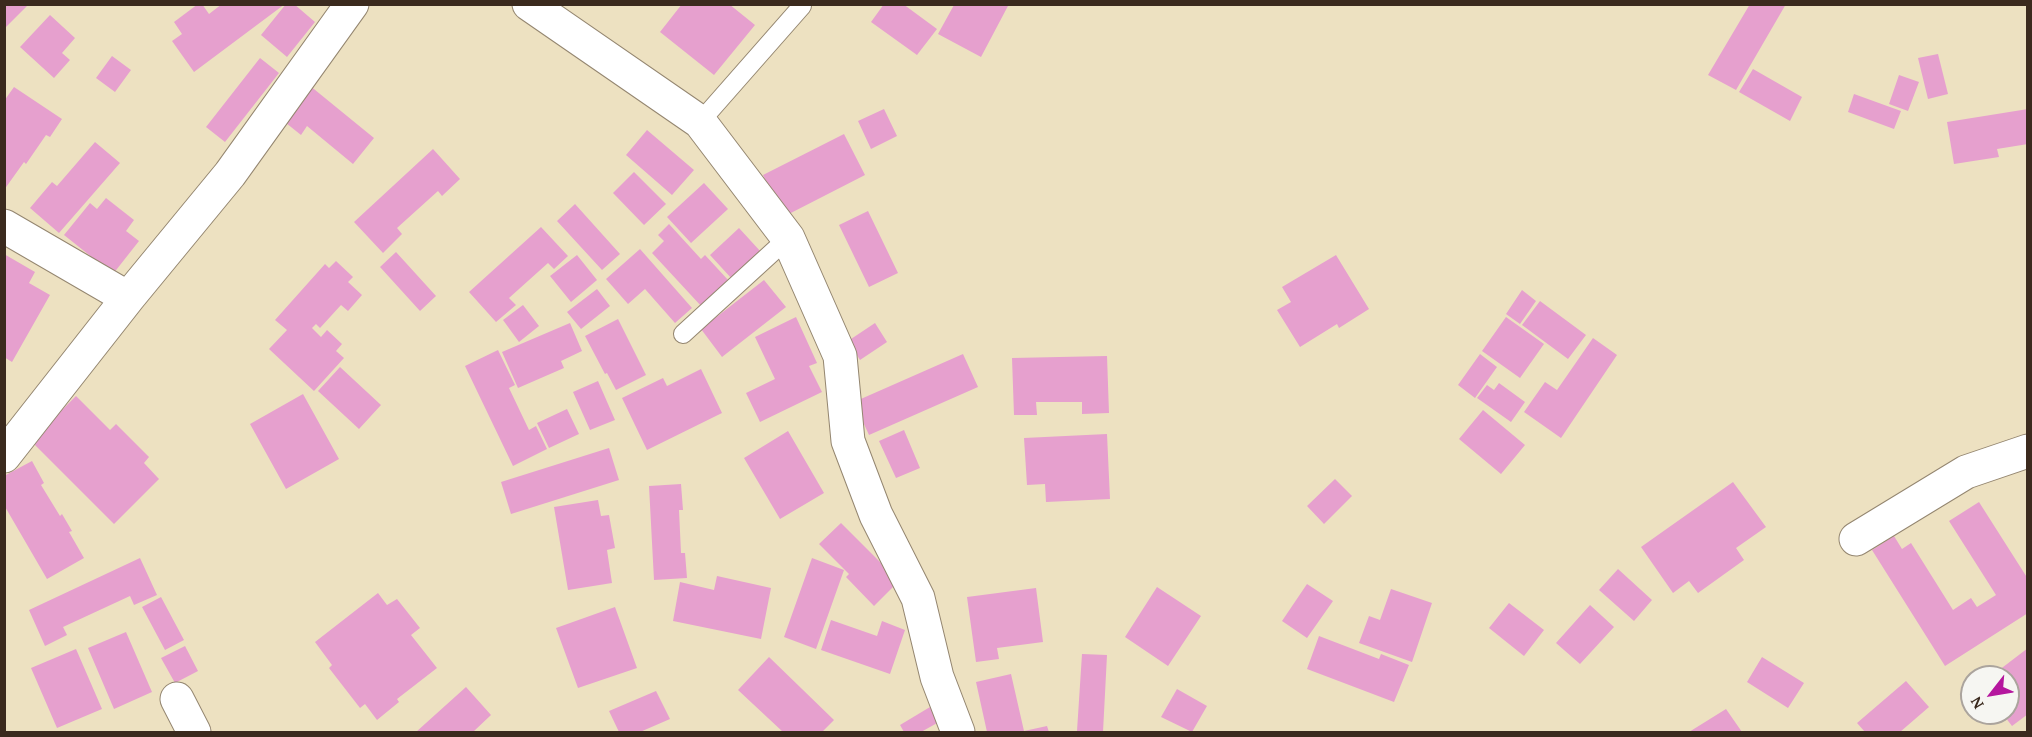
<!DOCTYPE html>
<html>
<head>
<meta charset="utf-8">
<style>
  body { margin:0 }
  #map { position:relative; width:2032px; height:737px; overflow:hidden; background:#ede1c1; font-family:"Gentium Book Plus",serif }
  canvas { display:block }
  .frame { position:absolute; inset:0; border:6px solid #3b2a1e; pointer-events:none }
  .north { position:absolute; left:1960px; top:665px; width:60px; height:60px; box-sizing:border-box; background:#f6f6f2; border:2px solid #aba49d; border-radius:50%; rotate:239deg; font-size:16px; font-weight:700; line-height:24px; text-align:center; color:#3b2a1e }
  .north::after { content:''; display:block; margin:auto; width:21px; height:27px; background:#b5179e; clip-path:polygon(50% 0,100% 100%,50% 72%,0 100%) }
</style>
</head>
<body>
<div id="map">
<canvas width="2032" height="737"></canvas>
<div class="frame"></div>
<div class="north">N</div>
</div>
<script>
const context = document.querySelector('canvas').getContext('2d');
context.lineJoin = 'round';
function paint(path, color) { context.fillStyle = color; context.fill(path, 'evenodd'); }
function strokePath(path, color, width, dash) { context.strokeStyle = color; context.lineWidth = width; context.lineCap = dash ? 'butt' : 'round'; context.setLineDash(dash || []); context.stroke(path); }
paint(new Path2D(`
  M4,4h25l-25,25z
  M198,4h4l7,10 13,-10h63l-91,68 -22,-31 10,-7 -8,-12z
  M286,4h8l21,18 -28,35 -26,-22z
  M682,4h47l26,21 -41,50 -54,-43z
  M884,4h19l34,25 -20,26 -46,-33z
  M968,4h41l-28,53 -43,-23 16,-29 13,1z
  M1750,4h36l-50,86 -28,-15z
  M50,15l25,23 -13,15 8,7 -16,18 -34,-31z
  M1938,54l10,40 -20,5 -10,-41z
  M112,56l19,14 -16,22 -19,-14z
  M260,58l19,15 -54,69 -19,-15z
  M1753,69l49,28 -12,24 -51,-29z
  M1899,75l20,7 -11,29 -19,-7z
  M309,85l65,53 -21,26 -46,-38 -6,9 -20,-16z
  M14,87l48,32 -12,18 -4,-2 -20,29 -2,-2 -20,28v-89z
  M1854,94l47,17 -7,18 -46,-17z
  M884,109l13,27 -26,13 -13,-28z
  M2028,109v35l-31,5 2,8 -45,7 -7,-42z
  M647,130l47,40 -22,25 -46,-40z
  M844,134l21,41 -82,42 -20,-42z
  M95,142l25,21 -61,70 -29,-25 22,-26 5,4z
  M433,149l27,30 -18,17 -4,-5 -41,37 5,6 -19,19 -29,-31z
  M634,172l32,32 -22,21 -31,-32z
  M704,183l24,26 -37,34 -24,-26z
  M106,198l28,22 -8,11 13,10 -26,33 -49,-39 26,-32 7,6z
  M575,204l45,50 -18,16 -45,-49z
  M868,211l30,62 -29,14 -30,-62z
  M669,224l32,35 4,-4 24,26 -27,26 -50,-54 12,-12 -6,-6z
  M541,227l27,29 -14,13 -6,-6 -39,35 7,7 -20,17 -27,-30z
  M739,228l22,24 -29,27 -22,-24z
  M640,249l52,59 -17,15 -30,-34 -17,15 -22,-25z
  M396,252l40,44 -16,15 -40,-44z
  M4,254l31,18 -6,11 21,12 -38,67 -8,-5z
  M577,255l20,25 -26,22 -21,-26z
  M1336,255l33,54 -30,19 -2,-4 -37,23 -23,-37 14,-8 -9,-15z
  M336,261l17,16 -5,5 14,13 -14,16 -7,-6 -21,23 -4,-4 -4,4 9,9 6,-7 15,14 -6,7 8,7 -30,33 -45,-42 18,-19 -12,-10 50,-56 4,4z
  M764,280l22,27 -64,50 -21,-28z
  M597,289l13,17 -29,23 -14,-17z
  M1522,290l14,11 -16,23 -14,-10z
  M1540,301l46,34 -18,24 -46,-34z
  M523,305l16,21 -20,16 -16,-22z
  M796,317l21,46 -8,3 13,26 -62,30 -14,-29 29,-14 -20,-42z
  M1506,317l38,27 -24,34 -38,-27z
  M618,319l28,56 -30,15 -9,-17 -2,1 -20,-38z
  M570,323l12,28 -21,10 3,7 -46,20 -16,-36z
  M875,323l12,19 -27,18 -12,-19z
  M1593,338l24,17 -56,83 -37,-26 21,-30 12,8z
  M498,350l17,35 -6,3 20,42 7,-4 11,23 -34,17 -48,-100z
  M963,354l15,33 -109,48 -15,-33z
  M1480,354l17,13 -22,31 -17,-13z
  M1107,356l2,57 -27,1v-12h-46l1,13h-23l-2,-57z
  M340,367l41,38 -22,24 -41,-38z
  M701,369l21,44 -75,37 -25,-52 41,-20 4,8z
  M598,381l17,39 -25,10 -17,-38z
  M1499,383l26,19 -14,20 -34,-24 10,-13 7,5z
  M303,394l36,65 -53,30 -36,-65z
  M76,396l34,34 6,-6 33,33 -5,6 15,16 -45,45 -83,-83z
  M567,409l12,25 -30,14 -12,-25z
  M1483,410l42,35 -24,29 -42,-35z
  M904,430l16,38 -24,10 -17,-37z
  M788,431l36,62 -44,26 -36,-61z
  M1107,434l3,65 -64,3 -1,-18 -18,1 -3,-47z
  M609,448l10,32 -108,34 -10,-32z
  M32,461l12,22 -3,2 19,31 2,-2 10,17 -3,1 15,26 -37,21 -43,-74v-29z
  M1335,479l17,17 -28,28 -17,-18z
  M1733,482l33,45 -30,21 8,12 -46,33 -9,-12 -16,12 -32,-46z
  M681,484l2,26h-4l2,43h4l2,25 -33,2 -5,-94z
  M598,500l3,16 8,-1 6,33 -8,2 5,33 -44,7 -14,-83z
  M1979,502l49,77v34l-83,53 -73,-116 22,-14 8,13 9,-6 42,67 18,-12 6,9 19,-12 -47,-74z
  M841,523l58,58 -25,25 -28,-29 3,-3 -30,-30z
  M140,558l17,37 -23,10 -4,-9 -67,31 4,8 -22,11 -16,-36z
  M812,558l32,12 -28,79 -32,-12z
  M1618,569l34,31 -18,21 -35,-31z
  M717,576l54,12 -10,51 -88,-18 7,-39 34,8z
  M1307,584l26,17 -26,37 -25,-17z
  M1157,587l44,29 -33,50 -43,-29z
  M1036,588l7,54 -46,6 2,11 -23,3 -9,-65z
  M1391,589l41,14 -20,59 -53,-19 10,-27 11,4z
  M378,593l9,12 10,-6 23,29 -9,7 26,33 -40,31 2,3 -22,18 -12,-16 -5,4 -31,-40 3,-3 -17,-23z
  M161,597l23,43 -19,10 -23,-43z
  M1509,603l35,27 -20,26 -35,-28z
  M1590,605l24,22 -34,37 -24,-21z
  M615,607l22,61 -59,20 -22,-60z
  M831,620l46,16 5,-15 23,9 -15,44 -69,-24z
  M126,632l26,60 -38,17 -26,-61z
  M1319,636l60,23 2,-5 28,11 -15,37 -87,-33z
  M185,646l13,25 -23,12 -14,-25z
  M2028,648v66l-16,12 -10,-13h6v-36h-18z
  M76,649l26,60 -45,19 -26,-60z
  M1082,654l25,1 -4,77 -26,-1z
  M769,657l65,63 -12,12h-39l-45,-42z
  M1762,657l42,26 -16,25 -41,-26z
  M1011,674l13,57 23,-5 2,6h-62l-11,-50z
  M1906,681l23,26 -29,25h-35l-8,-9z
  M466,687l25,28 -18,17h-57z
  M1177,689l30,17 -15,26 -31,-15z
  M656,691l14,28 -30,13h-21l-10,-21z
  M930,707l9,15 -18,10h-17l-4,-7z
  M1726,709l16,23h-53z`), '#e6a0ce');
const service = new Path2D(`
  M700,122l102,-116
  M683,334l105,-96`);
const minor = new Path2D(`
  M529,4l171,118 88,116 52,118 8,85 28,74 42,83 19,79 21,55
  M4,226l124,72
  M4,456l124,-158 102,-124 122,-170
  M1856,539l110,-67 62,-21
  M177,699l17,33`);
strokePath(service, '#948670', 20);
strokePath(minor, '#948670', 35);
strokePath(service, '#fff', 18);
strokePath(minor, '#fff', 33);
</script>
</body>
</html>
